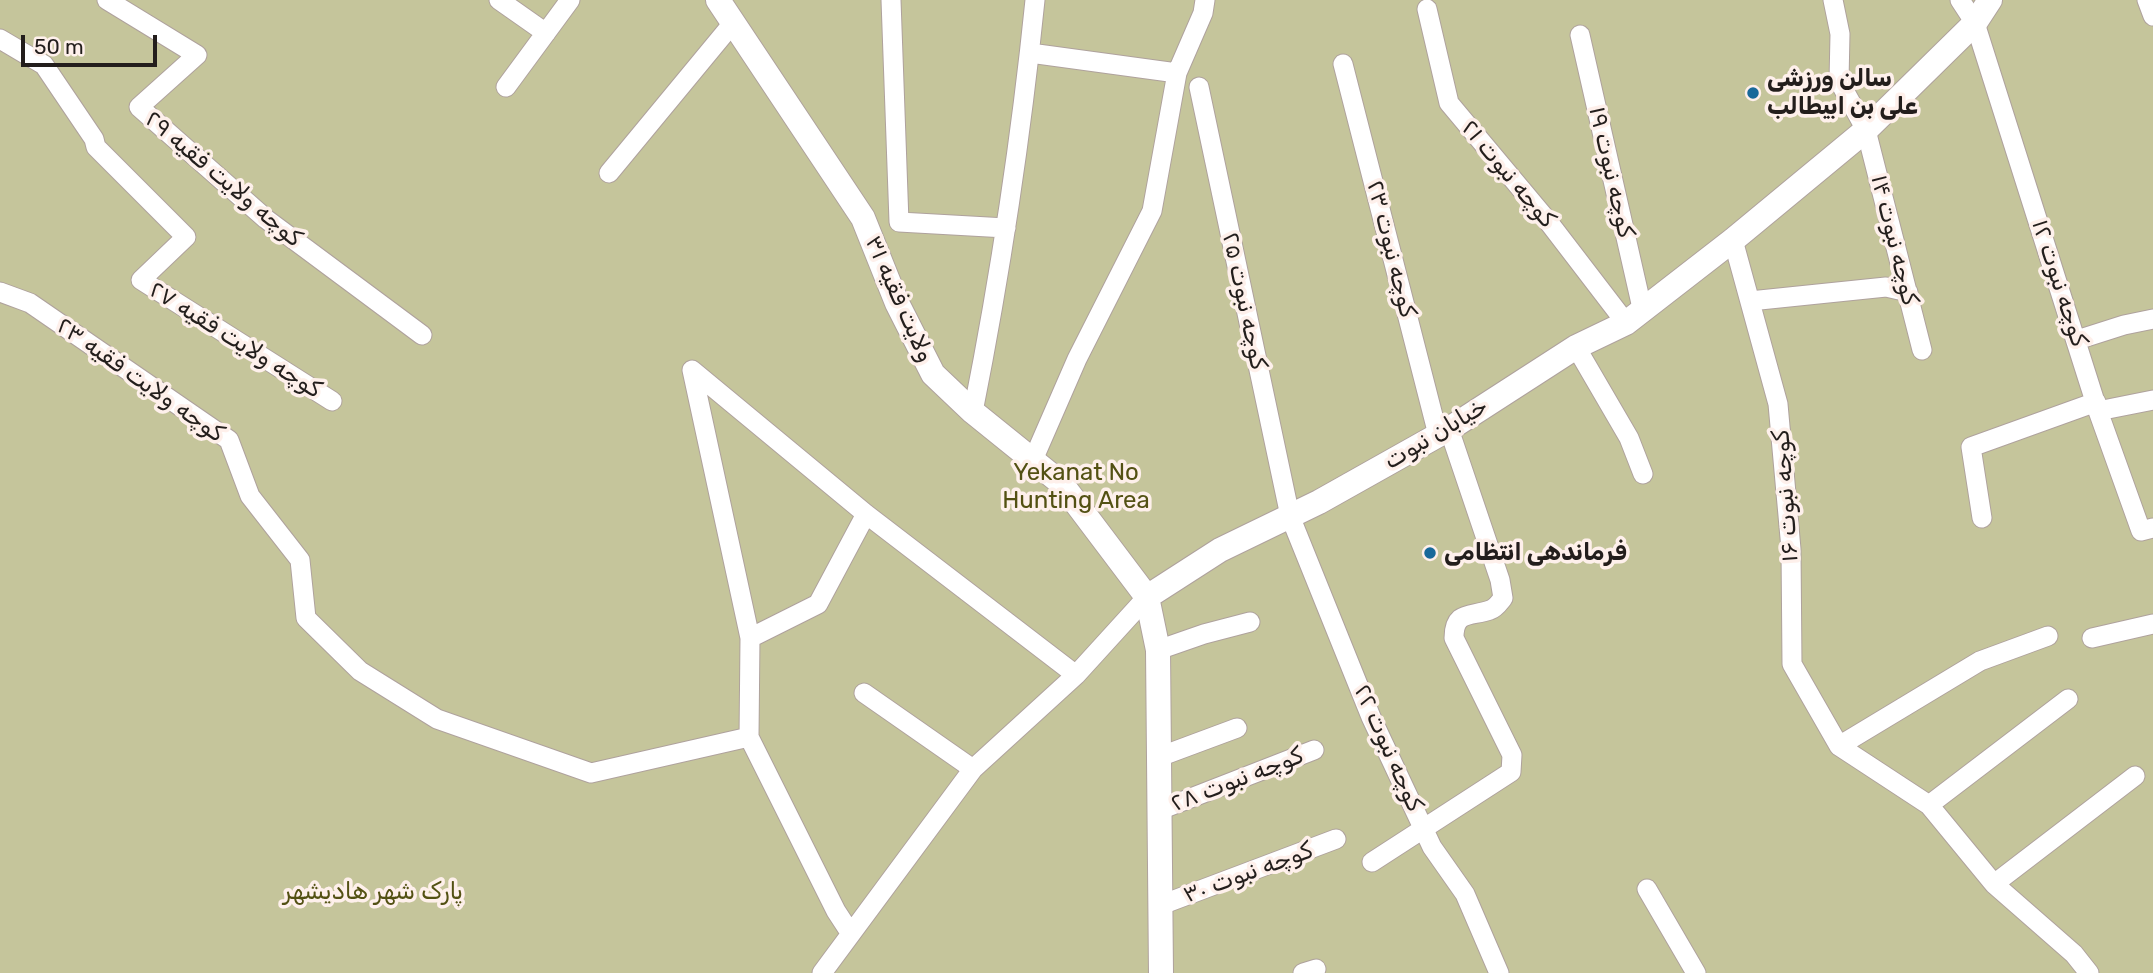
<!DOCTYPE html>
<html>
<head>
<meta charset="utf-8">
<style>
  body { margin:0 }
  #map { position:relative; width:2153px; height:973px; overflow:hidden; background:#fef0eb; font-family:Rubik,sans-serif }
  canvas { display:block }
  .scale { position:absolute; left:21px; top:35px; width:136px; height:32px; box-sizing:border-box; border:4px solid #231e1c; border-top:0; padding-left:9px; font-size:21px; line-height:24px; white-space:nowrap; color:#231e1c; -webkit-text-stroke:5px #fef0eb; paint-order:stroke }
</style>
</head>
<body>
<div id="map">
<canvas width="2153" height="973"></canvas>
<div class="scale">50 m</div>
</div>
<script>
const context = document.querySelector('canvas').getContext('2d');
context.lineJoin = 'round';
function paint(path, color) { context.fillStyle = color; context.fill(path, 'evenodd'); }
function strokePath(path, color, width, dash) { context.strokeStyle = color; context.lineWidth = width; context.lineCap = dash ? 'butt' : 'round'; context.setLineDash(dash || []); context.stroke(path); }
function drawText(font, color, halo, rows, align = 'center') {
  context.font = font + ' Rubik,"Noto Sans Arabic",sans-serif'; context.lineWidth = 7; context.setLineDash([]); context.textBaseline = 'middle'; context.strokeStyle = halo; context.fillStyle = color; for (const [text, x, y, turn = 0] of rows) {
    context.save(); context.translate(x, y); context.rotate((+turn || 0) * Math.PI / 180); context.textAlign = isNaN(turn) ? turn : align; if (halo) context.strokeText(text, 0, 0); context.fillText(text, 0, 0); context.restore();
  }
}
paint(new Path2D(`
  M0,0h2153v973h-2153z`), '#c5c59b');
const minor = new Path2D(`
  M107,0l90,55 -58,52 127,112 156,116
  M499,0l47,33
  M891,0l8,222 107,6
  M1833,0l7,34 -1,47 27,49 56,220
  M1960,0l15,23 123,388 43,120 12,-3
  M2147,0l6,16
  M1427,9l22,94 98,117 79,103
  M1580,35l62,273
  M0,39l44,26 50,74 2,8 90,90 -45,43 191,121
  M1030,53l147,20
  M1343,64l95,371
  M506,87l64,-87
  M1199,87l91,429 81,201 61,130 33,47 34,79
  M609,173l124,-150
  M1733,240l45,164 13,145 1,115 47,82 90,59 65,79 80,70 15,19
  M0,292l30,11 199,137 21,56 50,64 6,58 54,53 77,48 154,54 158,-36
  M1750,301l136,-14 22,5
  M2077,340l47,-15 29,-6
  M1576,347l53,91 14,36
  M2098,411l55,-11
  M973,412c27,-136 48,-274 62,-412
  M1033,460l44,-101 75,-148 25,-138 26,-60 2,-13
  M1982,518l-11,-71 125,-45
  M750,638l68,-34 48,-90
  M2092,638l61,-14
  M1158,650l46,-16 46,-12
  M864,693l109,76
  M1839,746l141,-85 68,-25
  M1159,757l78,-29
  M1929,805l139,-106
  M1160,810l154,-60
  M1372,862l139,-90 1,-17 -58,-117c0,-28 17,-21 36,-28 6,-2 9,-7 13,-12l-3,-18 -51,-151
  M1994,884l141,-108
  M1647,889l49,84
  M1161,905l175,-66
  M851,934l-15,-23 -87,-174 1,-99 -58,-268 174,144 210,161
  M822,973l151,-204 103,-94 71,-78
  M1303,973l13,-4`);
const tertiary = new Path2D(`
  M718,0l145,218 34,85 36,71 40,38 88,71 86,114 11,53 3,323
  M1147,597l73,-47 99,-48 130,-73 127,-82 50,-24 107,-83 133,-110 109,-107 15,-23`);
strokePath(minor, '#afa29d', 21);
strokePath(tertiary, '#afa29d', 26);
strokePath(minor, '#fff', 19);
strokePath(tertiary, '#fff', 24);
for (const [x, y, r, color] of [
  [1753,93,7,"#18699a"],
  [1430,553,7,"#18699a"]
]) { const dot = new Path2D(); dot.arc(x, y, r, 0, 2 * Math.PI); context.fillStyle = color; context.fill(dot); strokePath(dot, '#fef0eb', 2.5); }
drawText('bold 24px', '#231e1c', '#fef0eb', [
  ["سالن ورزشی",1767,79],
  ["علی بن ابیطالب",1767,107],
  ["فرماندهی انتظامی",1444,553]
], 'left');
drawText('24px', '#231e1c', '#fef0eb', [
  ["کوچه نبوت ۱۹",1611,172,77],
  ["کوچه نبوت ۲۱",1508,174,50],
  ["کوچه ولایت فقیه ۲۹",223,179,40],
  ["کوچه نبوت ۱۴",1894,240,76],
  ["کوچه نبوت ۲۳",1391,249,76],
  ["کوچه نبوت ۱۲",2059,283,72],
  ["ولایت فقیه ۳۱",899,299,66],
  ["کوچه نبوت ۲۵",1244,301,78],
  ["کوچه ولایت فقیه ۲۷",235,340,32],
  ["کوچه ولایت فقیه ۲۳",140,380,35],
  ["خیابان نبوت",1436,434,-31],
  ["کوچه نبوت ۱۶",1786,496,-94],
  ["کوچه نبوت ۲۲",1388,748,66],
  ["کوچه نبوت ۲۸",1237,780,-21],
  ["کوچه نبوت ۳۰",1248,873,-20]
]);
drawText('24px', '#535113', '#fef0eb', [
  ["Yekanat No",1076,473],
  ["Hunting Area",1076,501],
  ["پارک شهر هادیشهر",373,892]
]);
</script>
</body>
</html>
